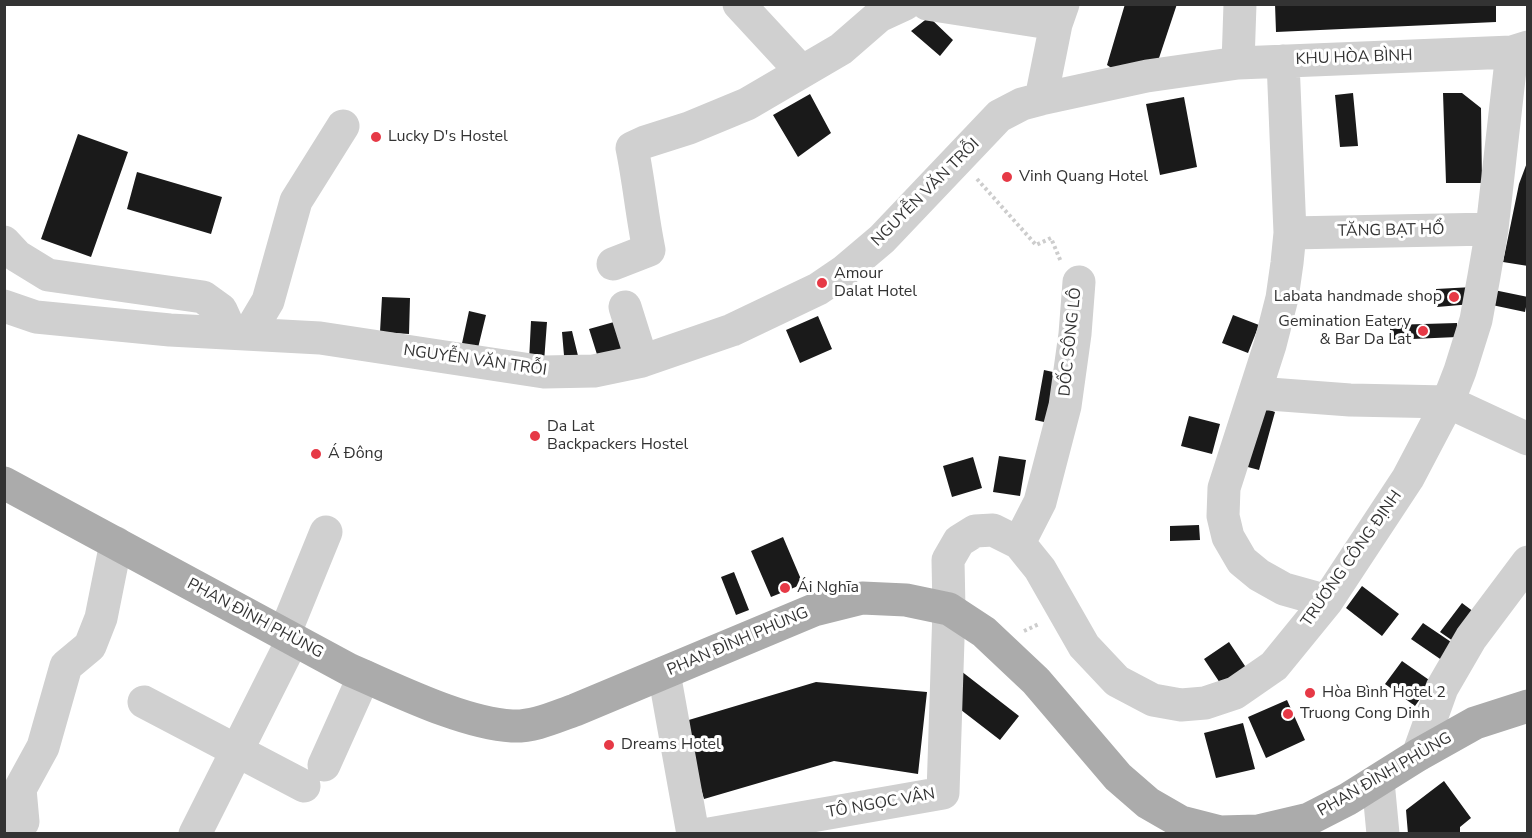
<!DOCTYPE html>
<html>
<head>
<meta charset="utf-8">
<style>
  body { margin:0 }
  #map { position:relative; width:1532px; height:838px; overflow:hidden; background:#fff; font-family:"Nunito Sans",sans-serif }
  canvas { display:block }
  .frame { position:absolute; inset:0; border:6px solid #333; pointer-events:none }
</style>
</head>
<body>
<div id="map">
<canvas width="1532" height="838"></canvas>
<div class="frame"></div>
</div>
<script>
const context = document.querySelector('canvas').getContext('2d');
context.lineJoin = 'round';
function paint(path, color) { context.fillStyle = color; context.fill(path, 'evenodd'); }
function strokePath(path, color, width, dash) { context.strokeStyle = color; context.lineWidth = width; context.lineCap = dash ? 'butt' : 'round'; context.setLineDash(dash || []); context.stroke(path); }
function drawText(font, color, halo, rows, align = 'center') {
  context.font = font + ' "Nunito Sans",sans-serif'; context.lineWidth = 6; context.setLineDash([]); context.textBaseline = 'middle'; context.strokeStyle = halo; context.fillStyle = color; for (const [text, x, y, turn = 0] of rows) {
    context.save(); context.translate(x, y); context.rotate((+turn || 0) * Math.PI / 180); context.textAlign = isNaN(turn) ? turn : align; if (halo) context.strokeText(text, 0, 0); context.fillText(text, 0, 0); context.restore();
  }
}
paint(new Path2D(`
  M1125,4h52l-21,63 -37,6 -12,-8z
  M1275,4h221v18l-220,10z
  M929,17l24,23 -13,16 -29,-25z
  M1353,93l5,53 -18,1 -5,-52z
  M1443,93h19l19,15 1,75h-36z
  M810,94l21,39 -33,24 -25,-42z
  M1184,97l13,70 -37,8 -14,-71z
  M78,134l50,18 -37,105 -50,-18z
  M1528,160v106l-25,-4 16,-78z
  M137,172l85,25 -11,37 -84,-25z
  M1473,287l-1,17 -35,3 -1,-18z
  M1494,290l34,7 -3,15 -33,-7z
  M382,297l28,1 -1,36 -29,-2z
  M469,311l17,4 -9,37 -16,-4z
  M1233,315l26,10 -11,28 -26,-10z
  M818,316l14,33 -32,14 -14,-33z
  M531,321l16,1 -3,40 -15,-1z
  M614,322l14,33 -28,9 -11,-35z
  M1457,323v14l-67,3v-15z
  M572,331l8,33 -15,3 -3,-35z
  M1044,370l18,4 -9,50 -18,-4z
  M1261,407l14,5 -16,58 -15,-4z
  M1189,416l31,8 -8,30 -31,-8z
  M999,456l27,4 -6,36 -27,-4z
  M973,457l9,31 -30,9 -9,-31z
  M1199,525l1,15 -30,1v-15z
  M783,537l20,47 -32,13 -20,-46z
  M734,572l15,38 -13,5 -15,-38z
  M1362,586l37,28 -17,22 -36,-28z
  M1462,603l12,9 -21,29 -13,-9z
  M1423,623l34,23 -11,17 -35,-24z
  M1229,642l20,30 -25,17 -20,-30z
  M1402,661l30,21 -17,24 -30,-22z
  M961,671l58,45 -19,24 -48,-37z
  M816,682l111,10 -9,82 -84,-13 -130,38 -22,-77z
  M1287,700l18,40 -39,18 -18,-41z
  M1243,723l12,46 -39,9 -12,-45z
  M1444,781l27,37 -11,9v7h-52l-2,-24z`), '#1a1a1a');
strokePath(new Path2D(`
  M977,179l59,66 15,-7 10,24
  M1024,631l15,-7`), '#cdcdcd', 4, [3, 3]);
strokePath(new Path2D(`
  M739,4l62,67
  M927,4l129,20
  M1283,61l7,172 -3,30 -5,35 -12,47 -46,143 -1,28 5,21 14,24 17,14 25,14 43,12
  M1238,63l2,-59
  M1041,99l15,-75 7,-20
  M1290,233l202,-4
  M4,242l13,14 31,19 155,22 18,13 10,22
  M613,264l36,-14c-7,-34 -10,-68 -17,-102l13,-6 44,-14 58,-24 94,-55 38,-33 26,-12
  M4,306l32,11 134,13 150,8 224,34 50,-1 48,-10 90,-31 86,-41 25,-17 39,-33 117,-123 23,-12 19,-5 106,-23 91,-13 274,-11 16,-5
  M625,307l17,54
  M249,333l19,-32 28,-100 47,-75
  M1256,393l94,7 98,2 80,37
  M1019,543l21,-41 25,-96 10,-72 4,-52
  M284,635l42,-103
  M664,673l29,161
  M144,702l160,84
  M1418,755l24,-67 29,-50 57,-76
  M324,765l40,-89
  M1378,781l5,53
  M4,830l19,-8 -3,-33 23,-42 23,-81 24,-20 11,-28 15,-75
  M195,834l98,-195
  M709,834l234,-41 6,-184 -1,-49 11,-19 16,-10 18,-1 26,13 21,26 44,77 33,35 36,19 28,5 24,-2 30,-10 39,-27 53,-65 81,-123 40,-76 12,-31 16,-51 8,-44 8,-47 20,-177`), '#d0d0d0', 33);
strokePath(new Path2D(`
  M4,483l346,187c47,20 112,53 162,56 22,1 43,-9 63,-16l239,-100 48,-12 44,2 43,9 35,23 52,49 82,96 30,26 33,19 39,10 38,-1 51,-12 39,-20 70,-44 57,-32 53,-17`), '#ababab', 33);
for (const [x, y, r, color] of [
  [376,137,6,"#e63946"],
  [1007,177,6,"#e63946"],
  [822,283,6,"#e63946"],
  [1454,297,6,"#e63946"],
  [1423,331,6,"#e63946"],
  [535,436,6,"#e63946"],
  [316,454,6,"#e63946"],
  [785,588,6,"#e63946"],
  [1310,693,6,"#e63946"],
  [1288,714,6,"#e63946"],
  [609,745,6,"#e63946"]
]) { const dot = new Path2D(); dot.arc(x, y, r, 0, 2 * Math.PI); context.fillStyle = color; context.fill(dot); strokePath(dot, '#fff', 2); }
drawText('16px', '#333', '#fff', [
  ["KHU HÒA BÌNH",1354,58,-2],
  ["NGUYỄN VĂN TRỖI",926,193,-45],
  ["TĂNG BẠT HỔ",1391,231,-1],
  ["DỐC SÔNG LÔ",1071,342,-84],
  ["NGUYỄN VĂN TRỖI",475,361,8],
  ["TRƯƠNG CÔNG ĐỊNH",1352,559,-55],
  ["PHAN ĐÌNH PHÙNG",255,619,28],
  ["PHAN ĐÌNH PHÙNG",738,642,-23],
  ["PHAN ĐÌNH PHÙNG",1385,775,-30],
  ["TÔ NGỌC VÂN",881,804,-10]
]);
drawText('16px', '#333', '#fff', [
  ["Lucky D's Hostel",388,137],
  ["Vinh Quang Hotel",1019,177],
  ["Amour",834,274],
  ["Dalat Hotel",834,292],
  ["Labata handmade shop",1442,297,"right"],
  ["Gemination Eatery",1411,322,"right"],
  ["& Bar Da Lat",1411,340,"right"],
  ["Da Lat",547,427],
  ["Backpackers Hostel",547,445],
  ["Á Đông",328,454],
  ["Ái Nghĩa",797,588],
  ["Hòa Bình Hotel 2",1322,693],
  ["Truong Cong Dinh",1300,714],
  ["Dreams Hotel",621,745]
], 'left');
</script>
</body>
</html>
